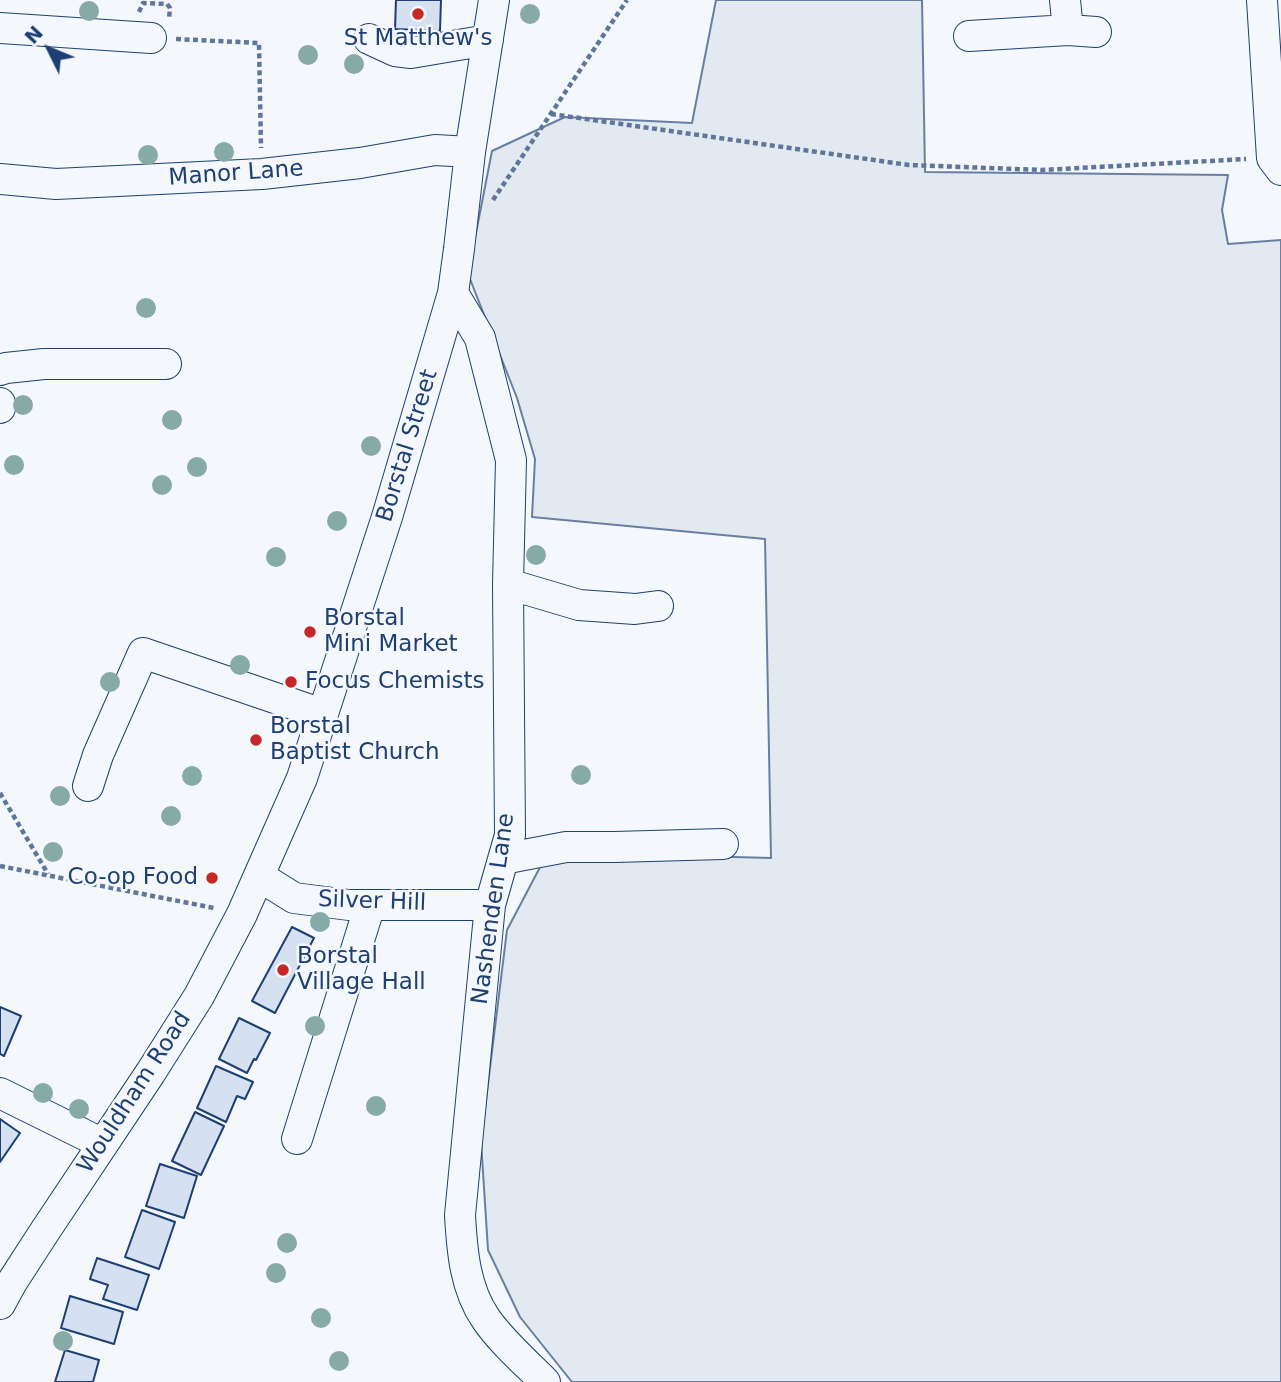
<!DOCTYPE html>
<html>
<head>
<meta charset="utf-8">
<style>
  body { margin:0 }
  #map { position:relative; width:1281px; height:1382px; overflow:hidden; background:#f4f7fb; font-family:"DejaVu Sans",sans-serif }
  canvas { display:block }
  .north { position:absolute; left:14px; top:14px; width:70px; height:70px; -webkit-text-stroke:5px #f4f7fb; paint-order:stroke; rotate:313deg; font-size:19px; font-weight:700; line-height:28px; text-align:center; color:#1d3f73 }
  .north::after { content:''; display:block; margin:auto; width:24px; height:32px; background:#1d3f73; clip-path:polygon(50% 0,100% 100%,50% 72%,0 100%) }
</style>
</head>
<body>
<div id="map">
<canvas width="1281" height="1382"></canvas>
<div class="north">N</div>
</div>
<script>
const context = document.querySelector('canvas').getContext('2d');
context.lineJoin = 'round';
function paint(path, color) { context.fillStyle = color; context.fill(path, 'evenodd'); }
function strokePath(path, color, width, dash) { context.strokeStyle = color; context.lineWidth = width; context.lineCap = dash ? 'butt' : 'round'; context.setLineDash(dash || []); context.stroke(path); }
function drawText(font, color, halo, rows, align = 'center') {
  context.font = font + ' "DejaVu Sans",sans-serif'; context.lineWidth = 5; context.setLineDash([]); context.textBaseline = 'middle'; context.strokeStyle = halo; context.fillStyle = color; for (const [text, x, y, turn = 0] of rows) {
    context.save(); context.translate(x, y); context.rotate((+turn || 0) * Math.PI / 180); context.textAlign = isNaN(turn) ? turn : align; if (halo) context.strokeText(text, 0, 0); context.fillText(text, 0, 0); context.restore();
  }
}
const green = new Path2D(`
  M716,0h206l3,172 303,3 -6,35 6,34 53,-4v1142h-709l-52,-65 -32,-67 -7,-109 26,-211 41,-78 223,6 -6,-319 -233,-22 3,-58 -18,-61 -49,-124 24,-123 73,-34 127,6z`);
paint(green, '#e3e9f0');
strokePath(green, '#687fa3', 2);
const building = new Path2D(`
  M396,0h45l-1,31 -45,-2z
  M292,927l22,11 -39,75 -23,-12z
  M0,1007l21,9 -17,40 -4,-2z
  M239,1018l31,15 -14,27 -2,-1 -7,14 -28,-14z
  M216,1066l37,16 -8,17 -8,-3 -11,26 -29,-14z
  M195,1112l29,14 -23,49 -29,-14z
  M0,1119l20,14 -20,29z
  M160,1164l37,12 -13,42 -38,-12z
  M142,1210l33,12 -16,47 -34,-12z
  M97,1258l52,17 -12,35 -34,-11 5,-14 -18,-6z
  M70,1296l53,16 -9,32 -53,-16z
  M65,1350l34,10 -6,22h-38z`);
paint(building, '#d5e0f0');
strokePath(building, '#1d3f73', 2);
const minor = new Path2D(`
  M1065,0l3,30
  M1262,0l10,158 9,12
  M0,28l151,10
  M969,36l99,-6 28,2
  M369,39l26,12 16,2 77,-13
  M0,179l56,5 206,-10 98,-11 75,-13 35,2
  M453,293l27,45 31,122 -3,124 2,251 -20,70 -30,310c2,36 5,74 26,104 14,21 41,45 59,63
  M0,370l6,-2 38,-4h122
  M0,403v5
  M508,584l71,21 56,4 23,-3
  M88,786l10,-31 45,-102 179,61
  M503,859l63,-12h48l109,-3
  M259,876l35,22 55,7h141
  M0,1093l103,51
  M297,1139l73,-234
  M0,1304l12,-22 33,-51 106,-159 48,-76 43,-82 60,-136 85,-261 66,-224 6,-44 11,-97 24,-152`);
strokePath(minor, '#1d3f73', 32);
strokePath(new Path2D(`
  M139,12l4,-9 24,1 3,4 -1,11
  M176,39l83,4 2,105
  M551,114l358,51 133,5 204,-11
  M493,200l134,-200
  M0,793l48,81
  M0,866l214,42`), '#5e769c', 4.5, [5, 3.5]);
strokePath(minor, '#f4f7fb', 30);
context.fillStyle = '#86aba6';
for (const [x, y] of [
  [89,11],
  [530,14],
  [308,55],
  [354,64],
  [224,152],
  [148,155],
  [146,308],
  [23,405],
  [172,420],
  [371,446],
  [14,465],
  [197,467],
  [162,485],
  [337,521],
  [536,555],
  [276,557],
  [240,665],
  [110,682],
  [581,775],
  [192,776],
  [60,796],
  [171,816],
  [53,852],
  [320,922],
  [315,1026],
  [43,1093],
  [376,1106],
  [79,1109],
  [287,1243],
  [276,1273],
  [321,1318],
  [63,1341],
  [339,1361]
]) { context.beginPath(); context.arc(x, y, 10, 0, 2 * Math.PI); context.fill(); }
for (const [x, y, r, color] of [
  [418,14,7,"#c62828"],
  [310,632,7,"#c62828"],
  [291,682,7,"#c62828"],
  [256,740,7,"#c62828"],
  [212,878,7,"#c62828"],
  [283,970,7,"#c62828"]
]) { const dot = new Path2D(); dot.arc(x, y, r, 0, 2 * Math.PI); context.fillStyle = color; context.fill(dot); strokePath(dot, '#f4f7fb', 2.5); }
drawText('23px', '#1d3f73', '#f4f7fb', [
  ["St Matthew's",418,39,"center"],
  ["Borstal",324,619],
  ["Mini Market",324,645],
  ["Focus Chemists",305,682],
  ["Borstal",270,727],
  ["Baptist Church",270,753],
  ["Co-op Food",198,878,"right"],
  ["Borstal",297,957],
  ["Village Hall",297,983]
], 'left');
drawText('23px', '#1d3f73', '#f4f7fb', [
  ["Manor Lane",236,174,-4],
  ["Borstal Street",408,446,-73],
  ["Silver Hill",372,902,2],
  ["Nashenden Lane",494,909,-82],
  ["Wouldham Road",135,1093,-57]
]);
</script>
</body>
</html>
